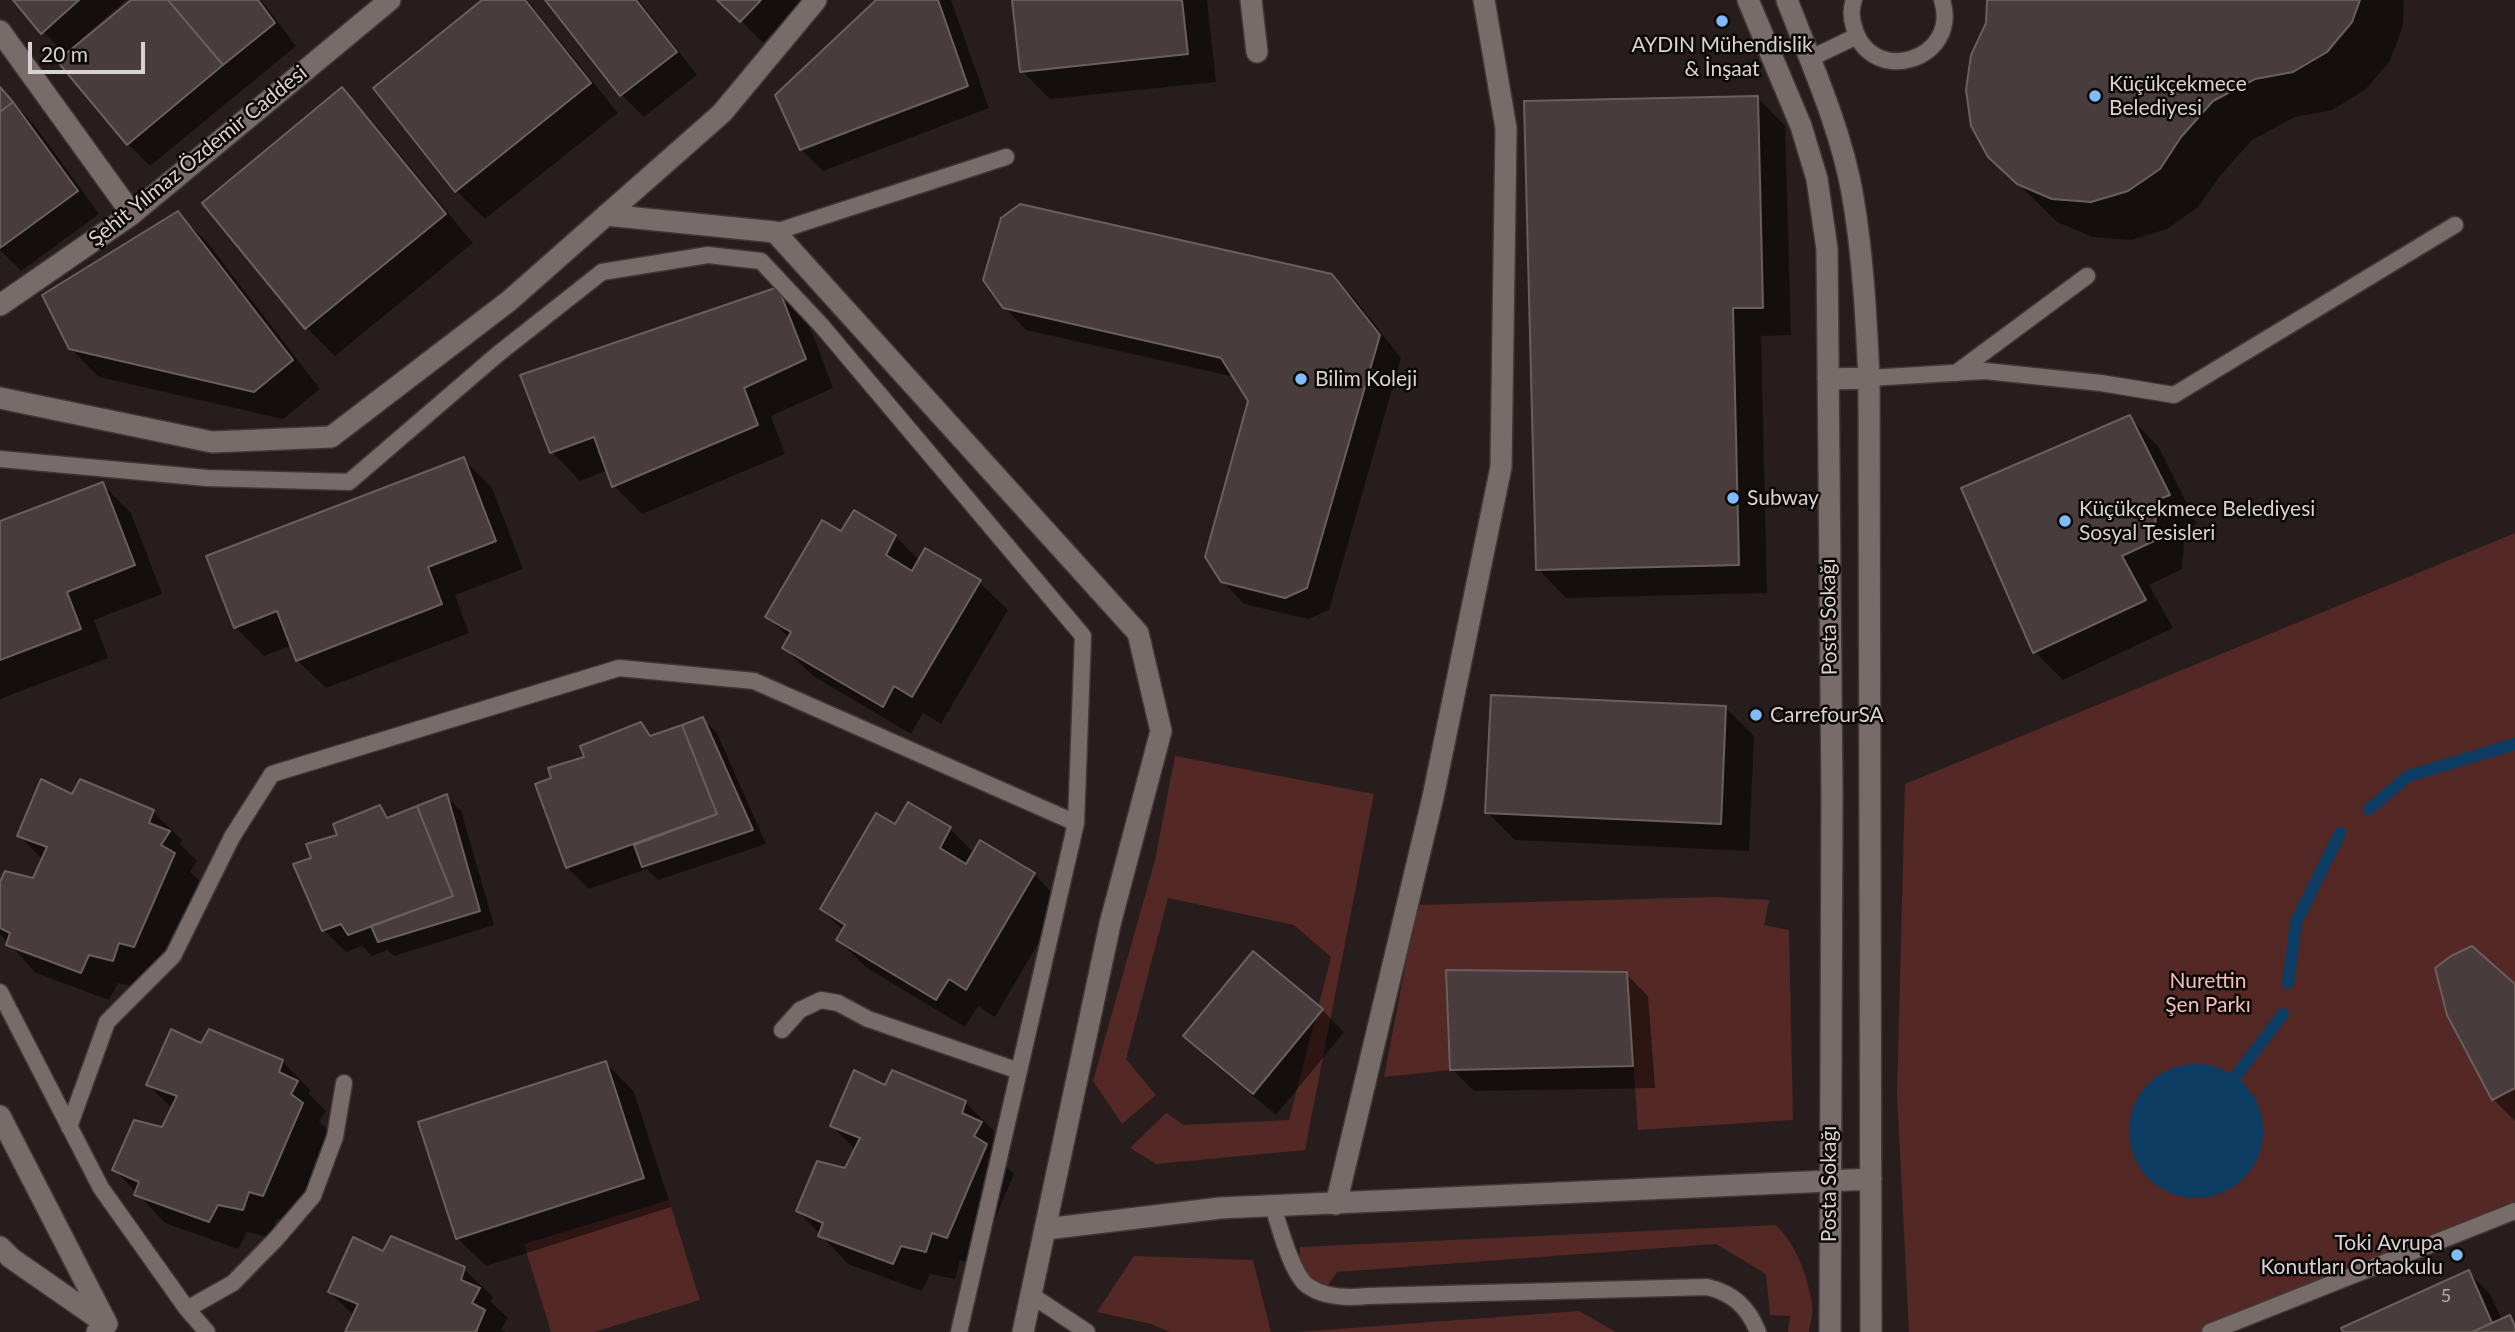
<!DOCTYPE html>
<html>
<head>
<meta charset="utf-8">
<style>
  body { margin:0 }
  #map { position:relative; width:2515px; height:1332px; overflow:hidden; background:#271d1c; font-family:Lato,sans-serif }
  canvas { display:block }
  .scale { position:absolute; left:28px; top:42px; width:117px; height:32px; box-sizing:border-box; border:4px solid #d9d2d2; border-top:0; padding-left:9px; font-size:21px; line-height:24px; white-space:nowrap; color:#d9d2d2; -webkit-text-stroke:5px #0d0808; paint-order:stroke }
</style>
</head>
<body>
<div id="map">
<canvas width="2515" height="1332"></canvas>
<div class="scale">20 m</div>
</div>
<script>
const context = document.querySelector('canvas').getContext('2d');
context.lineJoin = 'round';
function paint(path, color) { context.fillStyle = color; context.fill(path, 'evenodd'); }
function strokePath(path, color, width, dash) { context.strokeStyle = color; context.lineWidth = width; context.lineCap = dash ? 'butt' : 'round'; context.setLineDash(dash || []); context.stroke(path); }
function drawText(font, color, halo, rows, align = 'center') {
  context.font = font + ' Lato,sans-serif'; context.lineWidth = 5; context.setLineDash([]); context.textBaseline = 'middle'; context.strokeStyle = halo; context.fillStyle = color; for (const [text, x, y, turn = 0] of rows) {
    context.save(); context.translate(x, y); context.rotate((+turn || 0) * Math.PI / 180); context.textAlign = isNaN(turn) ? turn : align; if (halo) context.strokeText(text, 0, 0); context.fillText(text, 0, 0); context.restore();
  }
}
paint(new Path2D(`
  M2515,533v670l-287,129h-319l-12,-237 8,-311z
  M1175,756l199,38 -69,356 -149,14 -26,-16 36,-35 18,12 105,-5 42,-163 -37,-32 -126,-27 -42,161 30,36 -34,29 -29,-43 62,-221z
  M1715,897l54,3 -5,25 25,5 4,190 -155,10 -11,-157 -181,-3 4,100 -66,7 33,-172z
  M669,1200l31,100 -106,32h-43l-27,-88z
  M1776,1225c20,19 32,52 36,80 2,8 -2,18 -3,27h-21l2,-16 -20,-1 -4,-41 -50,-30 -379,28 -19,29 -20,-24 2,-30z
  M1134,1256l119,4 18,72h-101l-19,-8 -54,-12z
  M1579,1311l37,21h-319z`), '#532825');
paint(new Path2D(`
  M2129 1131a67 67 0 1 1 134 0a67 67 0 1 1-134 0Z`), '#0e3d64');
paint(new Path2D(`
  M15,0h111l-46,40 3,3 51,-43h127l35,46 -146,120 -22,-22 -62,-88z
  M485,0h42l91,113 -133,106 -28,-28 -82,-103z
  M547,0h92l58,75 -53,42 -22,-22z
  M720,0h84l-41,43z
  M880,0h71l38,108 -166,63 -22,-22z
  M1014,0h193l9,82 -166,17 -28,-28z
  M1989,0h415l-1,26 -13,35 -25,29 -33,20 -37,7 -43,23 -32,36 -22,31 -31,22 -36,11 -38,-3 -36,-15 -67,-66z
  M0,87l35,39 64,88 -78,57 -21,-21z
  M342,90l28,28 103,125 -138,113 -28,-28 -103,-124z
  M1757,97l28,29 6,209 -30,1 6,257 -201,5 -28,-29z
  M178,213l28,28 114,148 -37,30 -184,-42 -29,-29z
  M1331,276l23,22 47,60 -72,252 -21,9 -64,-15 -22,-23 28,-180 -15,-24 -209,-47 -22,-23z
  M778,289l28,28 27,71 -62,28 14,38 -143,60 -28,-28 -6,-16 -28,11 -28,-29 -30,-76z
  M2130,418l28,28 39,78 -12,5 -3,40 -33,16 24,43 -110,52 -28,-28z
  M463,459l29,29 31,81 -68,26 14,38 -143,55 -29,-28 -5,-15 -28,11 -29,-29z
  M102,484l29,29 31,81 -68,26 14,38 -108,41v-176z
  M841,534l54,2 25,25 59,21 29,28 -67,114 -18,-11 -12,21 -98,-58 -29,-28 5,-10 -22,-22z
  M1725,707l29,29 -5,115 -234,-11 -28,-28z
  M702,719l15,14 49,111 -108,36 -11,-11 -58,20 -22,-22 -14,-88 88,-55 12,13z
  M73,796l80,16 29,28 -2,4 17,17 -7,11 12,11 -40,91 -14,-4 -6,18 -24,-5 -9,17 -73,-27 -36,-39v-48l33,-6 10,-20 -24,-25z
  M446,796l15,15 33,114 -100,31 -7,-6 -15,6 -10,-10 -16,6 -22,-22 -28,-65 17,-6 26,-23 41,-29 11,11z
  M896,826l54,3 24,24 60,21 28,29 -67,114 -17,-11 -13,21 -98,-59 -29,-28 6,-9 -22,-22z
  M1253,954l69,56 22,22 -68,83 -69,-57 -22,-22z
  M1626,974l22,22 7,92 -181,3 -22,-22z
  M2515,985v136l-22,-22z
  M202,1046l80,15 28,29 -1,4 17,17 -7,10 12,12 -39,90 -15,-4 -6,19 -24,-6 -9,17 -73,-26 -50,-53 48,-41 10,-20 -25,-24z
  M606,1063l28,29 37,115 -185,59 -29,-28z
  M886,1087l79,15 29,29 -1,4 16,17 -6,11 11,11 -39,91 -15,-5 -5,19 -25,-5 -8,17 -74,-27 -50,-53 48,-41 10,-20 -24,-24z
  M384,1254l80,15 29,28 -2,5 17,16 -7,11 4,3h-158l7,-16 -24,-24z
  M2468,1272l22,22 12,26 7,-3 6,6v9h-170z`), '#0007');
strokePath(new Path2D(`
  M2369,809l39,-33 107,-32
  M2288,983l8,-61 44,-89
  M2235,1077l48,-63`), '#0e3d64', 12);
const building = new Path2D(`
  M13,0h66l-38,34z
  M131,0h37l55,65 -96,80 -70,-84z
  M168,0h90l17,23 -52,42z
  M482,0h43l66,83 -136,109 -82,-104z
  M545,0h91l41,52 -57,44z
  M717,0h44l-21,22z
  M876,0h62l30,86 -168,64 -25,-55z
  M1012,0h170l6,54 -168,18z
  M1987,0h373l-8,22 -25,30 -34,20 -38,7 -42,22 -32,36 -21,32 -32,22 -37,11 -39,-3 -35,-15 -29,-27 -17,-31 -5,-36 5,-35 15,-32z
  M0,87l13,15 -13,10z
  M342,87l104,127 -141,115 -103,-126z
  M1758,96l5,212h-30l6,257 -203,5 -12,-469z
  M13,102l65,89 -78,57v-136z
  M1020,204l312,70 48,61 -73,253 -22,10 -64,-16 -16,-25 43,-156 -27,-43 -218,-50 -20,-28 18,-62z
  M178,211l115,149 -39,32 -185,-43 -27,-54z
  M778,287l28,72 -62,29 14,37 -146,62 -18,-50 -44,16 -30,-78z
  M2130,415l40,80 -13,5 -3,41 -32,15 24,44 -113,53 -72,-165z
  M464,457l32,84 -68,26 14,37 -146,57 -19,-50 -43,17 -28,-72z
  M103,482l32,83 -68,27 14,37 -81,31v-139z
  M854,510l42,25 -10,20 26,16 13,-23 56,32 -69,117 -18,-11 -11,21 -101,-59 9,-16 -26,-15 57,-97 19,11z
  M1491,695l235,11 -5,118 -236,-11z
  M703,717l50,113 -111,37 -8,-22 83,-31 -35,-89z
  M641,722l9,14 32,-11 35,89 -151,54 -31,-84 16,-6 -3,-10 36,-11 -4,-11z
  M41,779l31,15 8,-15 74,31 -5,13 21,8 -9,14 14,8 -41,94 -15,-4 -6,18 -24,-6 -8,18 -75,-28 4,-12 -10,-5v-46l5,-11 28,7 14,-31 -30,-11z
  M447,794l33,117 -102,31 -7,-16 82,-30 -36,-90z
  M908,802l43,25 -11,21 26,16 14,-24 55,33 -69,117 -17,-11 -13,21 -100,-60 9,-15 -25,-16 56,-96 19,11z
  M380,805l7,13 30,-12 36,90 -105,39 -7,-11 -19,7 -29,-67 18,-6 -5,-14 31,-9 -4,-11z
  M2472,946l43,38v104l-23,12 -45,-85 -12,-47 16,-12z
  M1253,951l70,58 -70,85 -70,-58z
  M1446,970l181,2 6,94 -183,4z
  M171,1029l30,14 8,-14 74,31 -4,12 19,9 -7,13 12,9 -40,93 -14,-4 -6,18 -25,-5 -9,17 -75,-27 5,-13 -27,-12 22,-50 28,7 15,-31 -31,-11z
  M606,1061l38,117 -188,61 -38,-117z
  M854,1070l31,15 7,-15 74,31 -4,12 20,9 -8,14 13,8 -40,94 -15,-5 -6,19 -25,-6 -8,18 -75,-28 5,-13 -27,-12 21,-50 28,7 15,-30 -30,-12z
  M391,1236l74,31 -4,13 19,8 -8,15 13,7 -9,22h-131l13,-28 -30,-12 25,-55 30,14z
  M2469,1270l23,53 -20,9h-129l-2,-4z
  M2510,1315l5,11v6h-43z`);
paint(building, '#483d3c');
strokePath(building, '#6b5f5e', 2);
const service = new Path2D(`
  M1854,0c-3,8 -3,18 0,27 17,61 107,33 88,-27
  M1809,59l48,-23
  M775,232l231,-75
  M1956,373l131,-97
  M1869,378l116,-7 116,12 73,12 281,-170
  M0,459l207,19 142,4 149,-128 104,-82 106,-17 53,6 60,64 262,311 -7,187 -117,509
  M0,992l101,196 86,121 20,23
  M782,1030l18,-20 21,-10 17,3 30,16 151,52
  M69,1127l38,-105 66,-66 59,-119 40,-63 347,-106 135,13 322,142
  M1273,1206c6,20 19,69 35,80 17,12 40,12 59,10l340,-9c26,6 41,20 51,45
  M1031,1295l56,37
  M187,1309l46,-26 43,-44 37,-43 22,-59 9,-54
  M2210,1332l305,-121`);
const minor = new Path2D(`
  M1251,0l6,52
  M0,31l132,183
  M606,215l169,17 363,401 23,98 -51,193 -87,408
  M0,305l132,-91 258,-214
  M0,398l212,44 119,-5 178,-136 213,-188 94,-113
  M0,1116l107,208 -10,8
  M1336,1204l97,-407 68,-330 5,-339 -22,-128
  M1046,1229l174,-21 609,-27
  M0,1247l11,11 92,64`);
const tertiary = new Path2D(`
  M1748,0l53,126 16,53 10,70 5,545 -2,538
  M1787,0c24,63 53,126 65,192 11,62 14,123 17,186l2,954
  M1828,379l41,-1
  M1829,1181l42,-2`);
strokePath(service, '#403838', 19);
strokePath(minor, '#403838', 24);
strokePath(tertiary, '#403838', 24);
strokePath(service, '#786c6a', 16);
strokePath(minor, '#786c6a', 21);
strokePath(tertiary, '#786c6a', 21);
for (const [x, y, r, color] of [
  [1722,21,7,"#7fbdfa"],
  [2095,96,7,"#7fbdfa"],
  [1301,379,7,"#7fbdfa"],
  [1733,498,7,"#7fbdfa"],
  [2065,521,7,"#7fbdfa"],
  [1756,715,7,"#7fbdfa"],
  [2457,1255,7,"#7fbdfa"]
]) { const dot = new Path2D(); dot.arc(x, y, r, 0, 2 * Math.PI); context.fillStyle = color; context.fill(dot); strokePath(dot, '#0d0808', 2.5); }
drawText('18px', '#b5adac', null, [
  ["5",2446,1296]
]);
drawText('21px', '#d9d2d2', '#0d0808', [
  ["AYDIN Mühendislik",1722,45,"center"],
  ["& İnşaat",1722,69,"center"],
  ["Küçükçekmece",2109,84],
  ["Belediyesi",2109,108],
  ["Bilim Koleji",1315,379],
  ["Subway",1747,498],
  ["Küçükçekmece Belediyesi",2079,509],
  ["Sosyal Tesisleri",2079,533],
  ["CarrefourSA",1770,715],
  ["Toki Avrupa",2443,1243,"right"],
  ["Konutları Ortaokulu",2443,1267,"right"]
], 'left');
drawText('21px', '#d9d2d2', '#0d0808', [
  ["Şehit Yılmaz Özdemir Caddesi",198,156,-39],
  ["Posta Sokağı",1829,617,-91],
  ["Posta Sokağı",1829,1184,-90]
]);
drawText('21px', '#f7bcb6', '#0d0808', [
  ["Nurettin",2208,981],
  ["Şen Parkı",2208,1005]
]);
</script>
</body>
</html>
